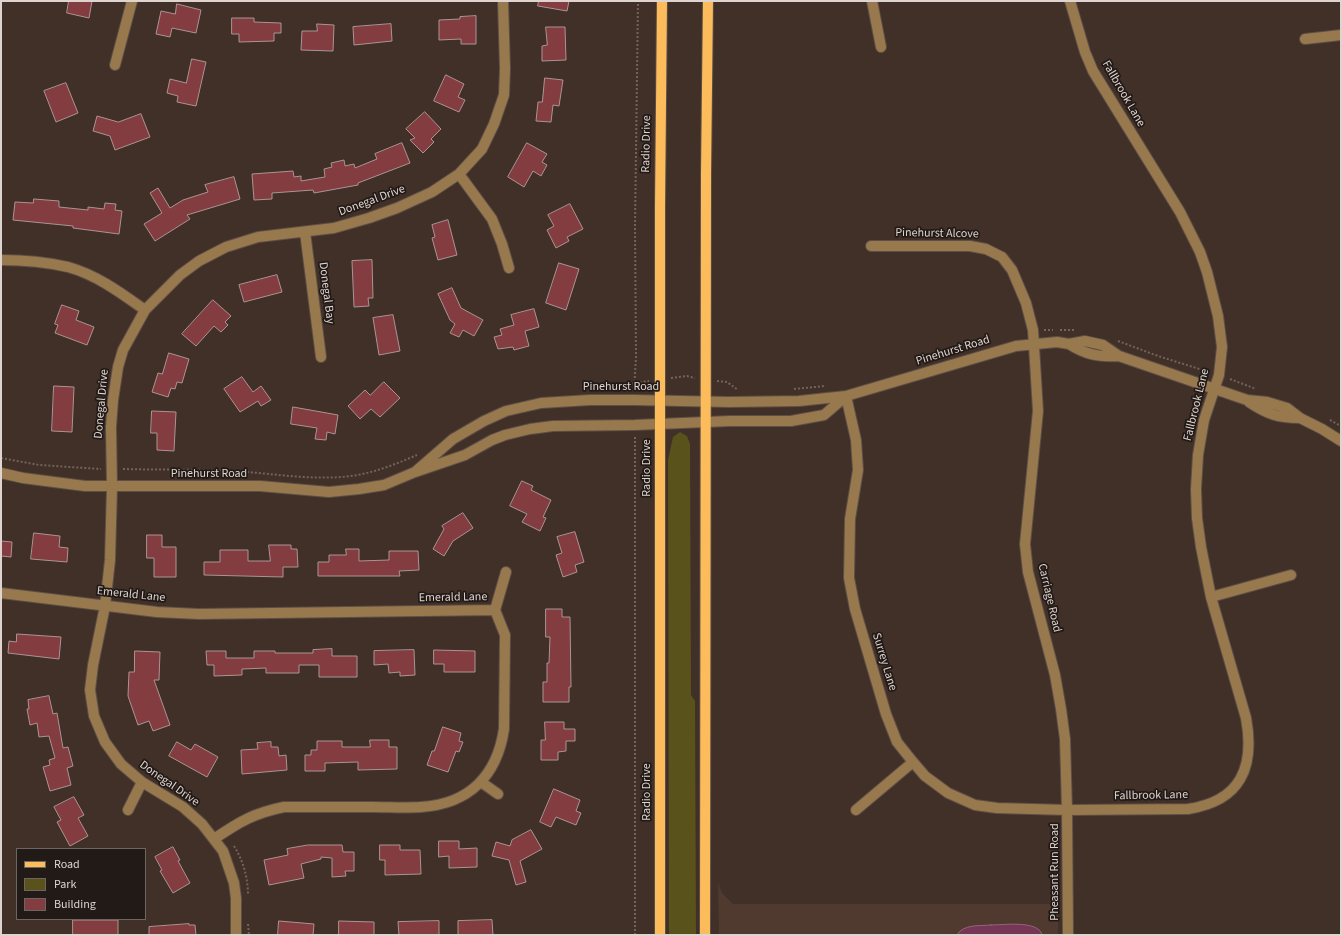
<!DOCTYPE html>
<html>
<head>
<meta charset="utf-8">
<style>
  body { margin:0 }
  #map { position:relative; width:1342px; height:936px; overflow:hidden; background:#413028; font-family:"Source Sans 3",sans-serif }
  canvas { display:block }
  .frame { position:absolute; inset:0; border:2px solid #dfd4cf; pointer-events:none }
  .legend { position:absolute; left:16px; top:848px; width:130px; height:72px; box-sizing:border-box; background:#221a17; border:1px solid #6e6461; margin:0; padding:5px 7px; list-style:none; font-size:12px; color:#dfd4cf }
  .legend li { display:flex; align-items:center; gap:8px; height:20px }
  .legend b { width:20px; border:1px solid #6e6461 }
</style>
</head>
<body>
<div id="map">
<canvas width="1342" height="936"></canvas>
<div class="frame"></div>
<ul class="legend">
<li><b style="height:5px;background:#fcbc5c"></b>Road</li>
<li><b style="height:11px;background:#59521b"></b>Park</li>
<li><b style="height:11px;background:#833c3f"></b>Building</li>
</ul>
</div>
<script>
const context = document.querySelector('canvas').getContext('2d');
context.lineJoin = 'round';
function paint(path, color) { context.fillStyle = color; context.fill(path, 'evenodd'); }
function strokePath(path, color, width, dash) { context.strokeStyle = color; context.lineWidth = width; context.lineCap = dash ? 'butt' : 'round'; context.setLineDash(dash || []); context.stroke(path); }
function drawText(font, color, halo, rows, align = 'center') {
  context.font = font + ' "Source Sans 3",sans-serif'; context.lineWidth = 3.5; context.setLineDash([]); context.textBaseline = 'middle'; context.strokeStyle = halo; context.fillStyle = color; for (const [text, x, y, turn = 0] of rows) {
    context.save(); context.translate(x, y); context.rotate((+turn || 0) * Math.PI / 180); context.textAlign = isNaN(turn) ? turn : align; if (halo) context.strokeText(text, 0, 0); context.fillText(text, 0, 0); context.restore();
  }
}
paint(new Path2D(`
  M718,882l4,11 11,11h325v31h-339z`), '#50392e');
paint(new Path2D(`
  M680,432l7,4 3,8 1,251 4,6 1,234h-27l-1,-475 5,-23z`), '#59521b');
const water = new Path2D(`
  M991,925c12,0 48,-5 51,10h-85c6,-11 23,-9 34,-10z`);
paint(water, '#763655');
strokePath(water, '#96657a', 1);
const building = new Path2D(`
  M69,1h23l-3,17 -22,-5z
  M539,1h30l-2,10 -29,-5z
  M177,4l24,6 -5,23 -24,-5 -2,9 -14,-3 5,-23 14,3z
  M476,16v28h-15v-5l-22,1v-20l21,-1v-2z
  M232,18h22v4l27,1v10h-7v8l-35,1v-8h-7z
  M317,24l17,1 -1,26 -32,-1 1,-19h15z
  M391,24l1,17 -38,4 -1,-18z
  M546,27h19l1,33 -24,1v-15l5,-1z
  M192,59l14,3 -10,44 -19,-4 1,-6 -11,-3 3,-14 16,4z
  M446,75l18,9 -6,13 7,3 -6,12 -25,-11z
  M545,78l18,2 -4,26 -6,-1 -2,17 -15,-1 2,-19h4z
  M66,83l12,30 -22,9 -12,-31z
  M425,112l16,17 -10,10 3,3 -11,11 -13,-13 5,-2 -9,-9z
  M141,114l9,23 -35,13 -5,-14 -17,-5 4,-15 21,6z
  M402,143l8,20 -52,20v2l-44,8 -1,-3 -41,3v6l-18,1 -2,-26 41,-3 1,6 7,-1v5l24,-4 -1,-8 8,-2 -1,-4 13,-3 1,6 9,-2 1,4 22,-9 -2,-5z
  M527,143l20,11 -5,8 5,3 -6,11 -8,-5 -9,16 -16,-10z
  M234,177l6,22 -53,16 3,4 -35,22 -11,-17 18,-11 -12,-20 8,-5 12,20 13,-8 25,-8 -3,-7z
  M34,199l25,2v6l29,3v-3l16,2 1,-6 11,1 -1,6 7,1 -3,23 -46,-6v-2l-60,-6 2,-18 18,1z
  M570,204l13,25 -16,8 2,4 -13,7 -9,-18 7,-4 -6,-11z
  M448,220l9,35 -19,5 -6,-22 3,-1 -3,-12z
  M372,260l1,38h-5l1,8 -15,1 -2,-46z
  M559,263l20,6 -13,41 -20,-7z
  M277,275l5,17 -38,10 -5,-17z
  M452,288l9,20 22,12 -9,16 -11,-6 -4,7 -9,-4 5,-9 -5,-4 -12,-26z
  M213,300l18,16 -6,6 3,3 -7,7 -7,-6 -18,20 -14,-12z
  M62,305l17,6 -3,9 18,7 -7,18 -32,-12 3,-8 -3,-1z
  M534,309l5,18 -14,4 4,15 -15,4 -1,-3 -15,2 -4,-12 8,-2 -2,-6 14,-4 -3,-10z
  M393,315l7,36 -21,4 -6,-37z
  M169,353l20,6 -7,24 -5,-1 -2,7 -4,-1 -3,9 -16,-5 6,-19 4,1z
  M242,377l11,15 8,-6 10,14 -10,6 -3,-5 -18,11 -16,-23z
  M384,382l16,16 -20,19 -9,-8 -11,10 -12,-13 17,-16 5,5z
  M54,386l20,1 -2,45 -20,-1z
  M293,407l45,8 -3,19 -8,-2 -1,8 -11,-1 2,-11 -26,-4z
  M152,411l24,1 -2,39 -17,-1v-17h-6z
  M522,481l11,5 -2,4 20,10 -8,17 3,1 -6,13 -18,-9 5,-8 -17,-8z
  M463,513l10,15 -20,13 -9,15 -11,-7 11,-20 -2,-3z
  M575,532l9,30 -9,3 2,7 -14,5 -7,-22 6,-2 -5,-16z
  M34,533l26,3 -1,11 9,1 -1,14 -36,-3z
  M147,535h15v12h14v30h-22v-19h-7z
  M1,541l11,1 -1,15 -10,-1z
  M269,545h22v4h6l1,18h-15v10l-79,-2v-13h16v-12h28v11h22z
  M346,549h13v12l30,-1v-9h29l1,19 -20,1 1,5h-82v-14h11v-7h17z
  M546,609h16v8h8l1,70h-2v15h-26v-20h4v-19h2l1,-26h-4z
  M17,634l44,3 -2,22 -51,-6 1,-12 7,1z
  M332,649v7h25v21h-38v-12h-20v8h-33v-5l-24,1v6l-28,1v-11h-7l-1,-14h20v7h28v-7h21v2h38v-3z
  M414,650l1,25 -15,1v-4l-11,1 -1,-9 -14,1v-14z
  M434,650l41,1v21h-31v-8h-10z
  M135,651l25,1 -1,28h-5l16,45 -17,6 -4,-10 -11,4 -10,-29 1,-24h5z
  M49,696l4,18 4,-1 6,35 5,-1 5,19 -6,2 4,17 -21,6 -7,-24 7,-2 -1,-5 6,-2 -6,-22 -10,1 -2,-14 -7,2 -3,-16h2l-1,-9z
  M545,722h19v7h11v12h-9v10l-8,1v8h-17v-20h4z
  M443,727l18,6 -2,8 4,1 -4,10 -3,-1 -8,21 -21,-7 5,-14h2z
  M370,740h19v7h8v22l-39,1v-8l-33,1v8h-20v-16h6v-5h6v-9h25v6h28z
  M177,742l14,8 4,-6 23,13 -11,20 -38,-21z
  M271,742v5h7l1,9 7,-1 1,15 -45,4 -1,-24 17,-1 -1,-6z
  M554,789l26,11 -4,11 5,2 -5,12 -20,-8 -5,10 -11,-5z
  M74,797l10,18 -6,3 10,18 -18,10 -13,-24 4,-2 -7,-13z
  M531,830l11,19 -22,12 6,21 -10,3 -7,-25 -17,-4 4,-14 14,4 2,-6z
  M439,841h20v8l18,-1v19l-28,1v-12l-10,1z
  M308,845h34l1,7h11v19h-9l1,5 -14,1v-19l-11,-1v2l-20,5 3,14 -35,7 -5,-25 24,-5 -1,-6z
  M380,845h20v5h20l1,24 -36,1v-15h-5z
  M173,847l7,13 -2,1 12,22 -17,10 -13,-22 2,-1 -7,-13z
  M73,920h45v15h-45z
  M492,920l1,15h-35v-14z
  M279,921l35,3 -1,11h-35z
  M339,921l35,1v13h-35z
  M439,921v14h-40l-1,-13z
  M189,924v1h6l1,10h-47v-8z`);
paint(building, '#833c3f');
strokePath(building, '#ab9493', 1);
const minor = new Path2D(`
  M872,1l9,46
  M1305,39l36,-4
  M115,65l17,-64
  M459,174l33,45 10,25 7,24
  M305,232l16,125
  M871,246h99l16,3 16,8 10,13 14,33 7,27 5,81 -13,133 3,28 27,103 6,34 4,30 2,71 1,125
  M1,260c22,0 45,2 67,7 29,8 53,26 77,43
  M1069,344c17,11 30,13 50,12
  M846,396l10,44 2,30 -8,49 -1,59 6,31 31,105 11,28 16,20 12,14 23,17 27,12 22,3 70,2 121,-1c53,-8 67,-42 58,-91l-35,-121 -10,-50 -4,-29 -1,-29 2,-34 6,-35 15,-45 3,-28 -4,-31 -11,-44 -7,-20 -20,-40 -87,-141 -8,-19 -15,-51
  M1249,402c18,12 29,16 51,16
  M415,472l38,-33 31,-18 22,-10 35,-8 49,-3h44l95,2 70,-1 47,-5 170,-50 41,-4 12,2 16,-3 18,4 16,11 128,44 20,2 20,6 13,10 22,11 19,12
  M1,473l22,5 62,8h175l69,6 30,-3 25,-4 31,-13 50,-17 27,-15 13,-5 25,-6 23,-3 82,-1 95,-4h61l33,-6 22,-19
  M1,593l156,19 42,2 296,-4
  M1211,597l80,-22
  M495,610l11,-38
  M481,782l17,12
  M128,810l14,-28
  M856,810l57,-48
  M214,839c25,-17 40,-26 70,-32 30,0 59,0 88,0 17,0 33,1 49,0 48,-3 76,-31 83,-78l1,-94 -10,-25
  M236,935v-37l-2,-15 -11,-32 -21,-27 -19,-17 -41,-25 -21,-18 -16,-22 -11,-26 -4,-26 3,-25 12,-59 5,-46 2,-73 -1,-60 2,-27 5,-33 5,-17 22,-40 35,-35 19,-14 27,-14 32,-10 76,-9 35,-10 28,-10 35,-16 27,-18 23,-25 12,-25 10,-29 1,-26 -2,-68`);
const major = new Path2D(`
  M660,935v-729l2,-205
  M705,935l1,-761 2,-173`);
strokePath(minor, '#5d4e46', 12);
strokePath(major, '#5d4e46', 12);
strokePath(new Path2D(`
  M1044,330h9
  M1060,330h15
  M1118,341l40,15 51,16
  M671,378l16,-2 8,2
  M1230,379l26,10
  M717,381l10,1 11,8
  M625,388l9,-5 15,-2
  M794,389l31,-3
  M634,390l2,-33 -1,-131 3,-225
  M1330,420l11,6
  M1,458l38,7 62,4
  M123,469c37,1 73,0 110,2 38,2 79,10 118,5 23,-3 45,-12 66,-21
  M234,846c9,14 14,32 14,49
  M248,924l1,11
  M635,935v-499`), '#72635c', 2, [2, 2]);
strokePath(minor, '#98794e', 10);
strokePath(major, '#fcbc5c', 10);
drawText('12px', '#dfd4cf', '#221a17', [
  ["Fallbrook Lane",1123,94,60],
  ["Radio Drive",647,144,-89],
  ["Donegal Drive",372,201,-20],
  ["Pinehurst Alcove",937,234,1],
  ["Donegal Bay",326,293,83],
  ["Pinehurst Road",953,351,-17],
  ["Pinehurst Road",621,387],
  ["Donegal Drive",102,404,-85],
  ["Fallbrook Lane",1197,405,-76],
  ["Radio Drive",647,468,-90],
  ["Pinehurst Road",209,474],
  ["Emerald Lane",131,595,6],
  ["Emerald Lane",453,598,-1],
  ["Carriage Road",1049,598,77],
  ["Surrey Lane",884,662,73],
  ["Donegal Drive",169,784,35],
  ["Radio Drive",647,792,-90],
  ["Fallbrook Lane",1151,796,-1],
  ["Pheasant Run Road",1055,872,-90]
]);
</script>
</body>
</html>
